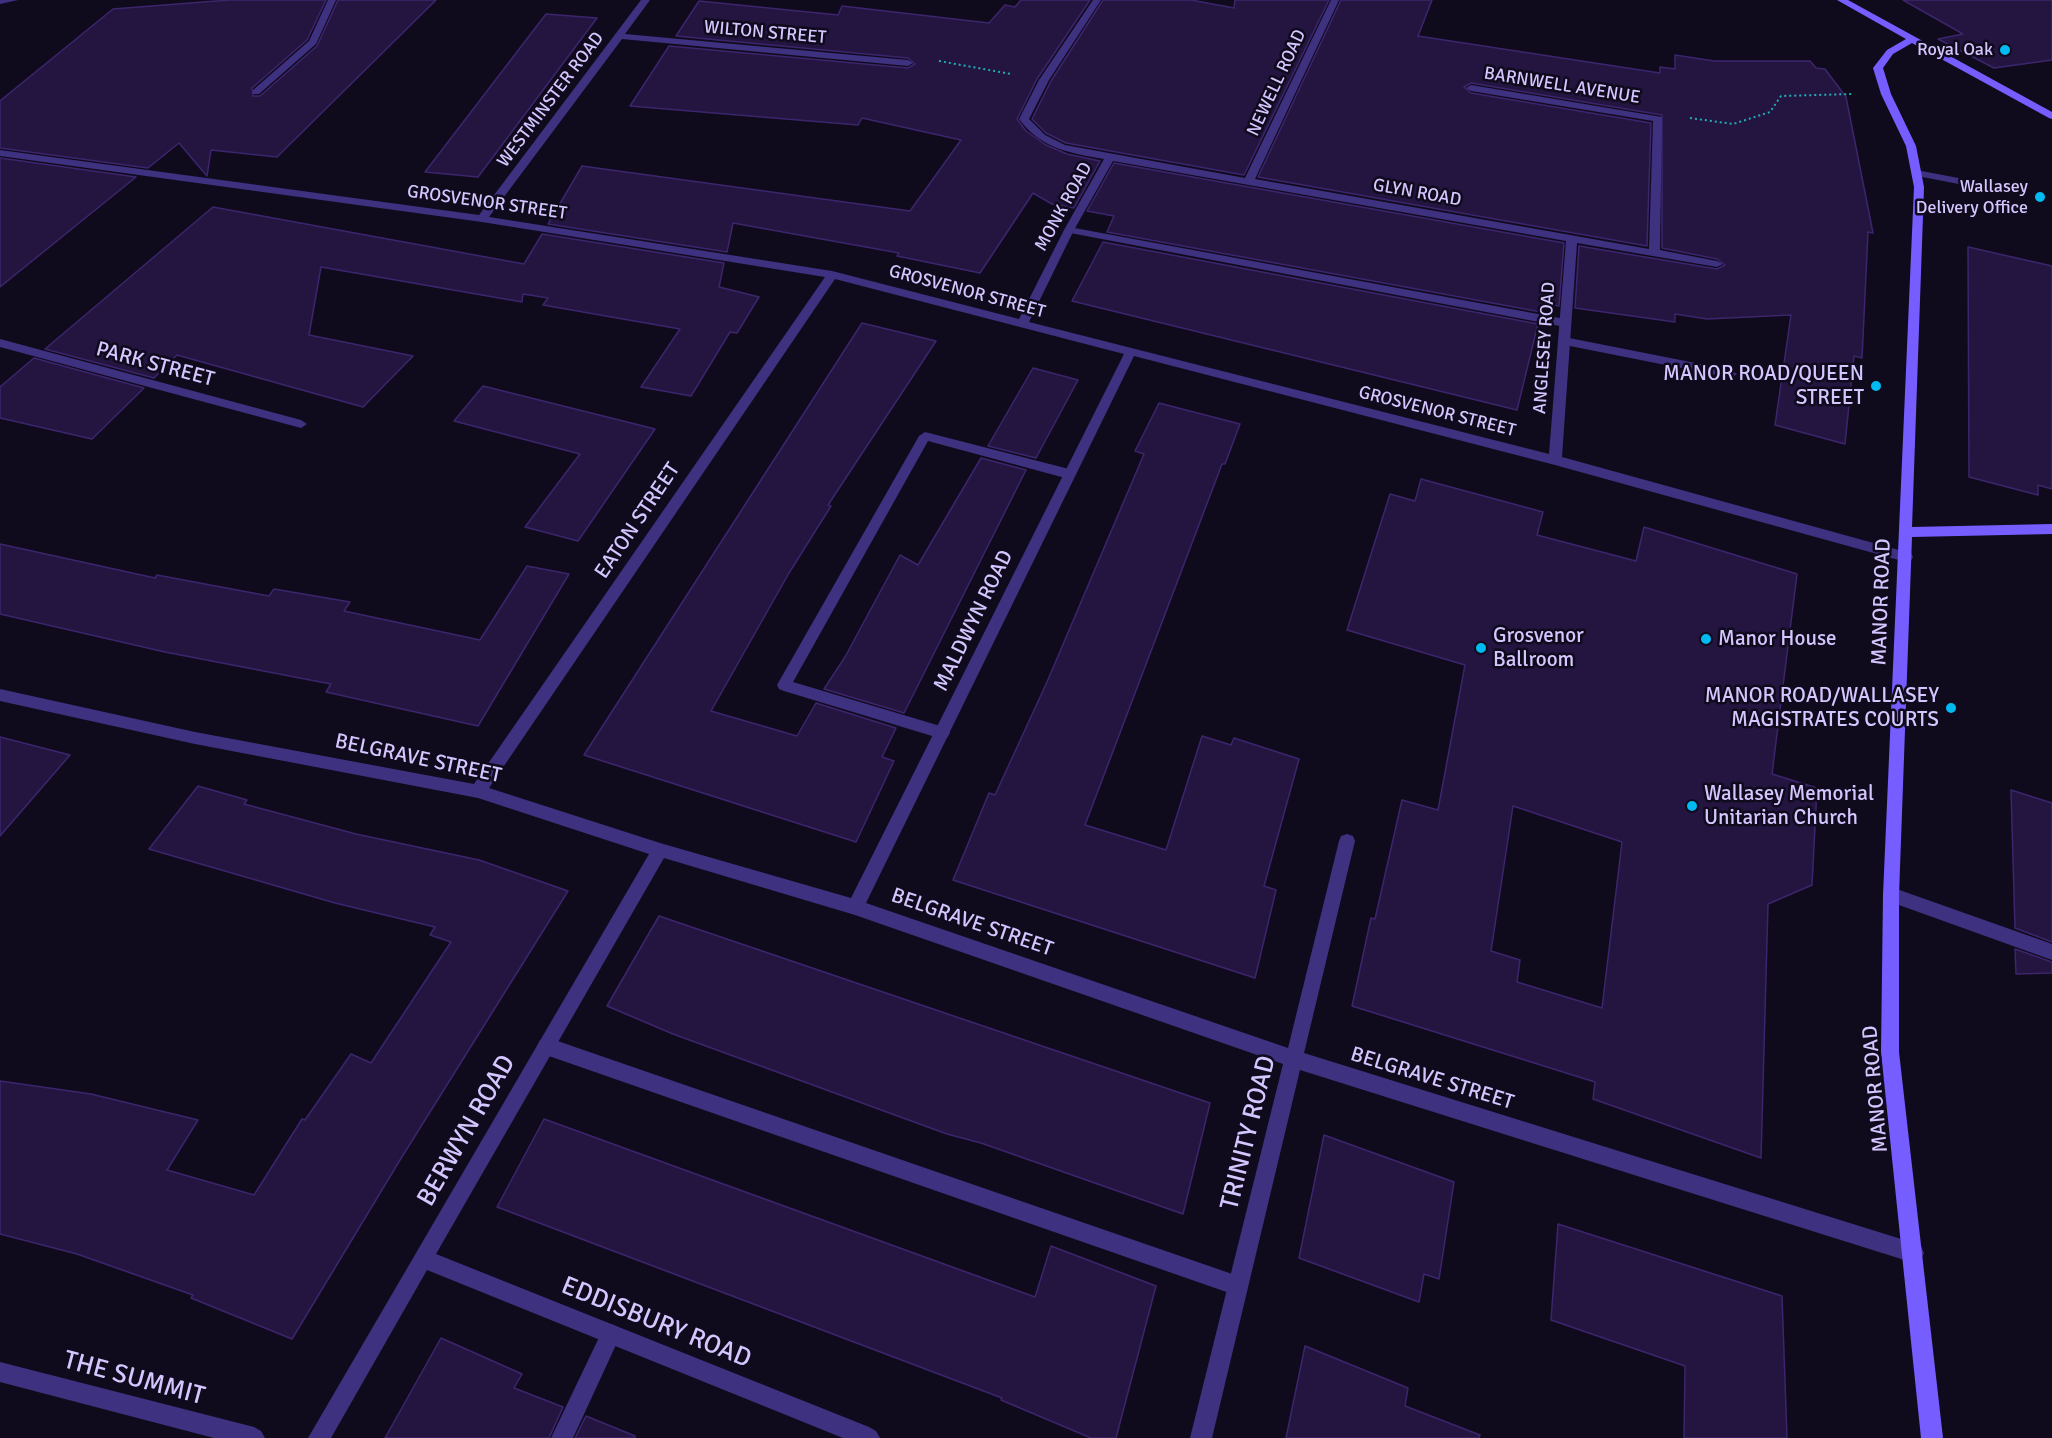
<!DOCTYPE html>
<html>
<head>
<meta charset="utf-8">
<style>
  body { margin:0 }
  canvas { display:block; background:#100a1d }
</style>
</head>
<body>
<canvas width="2052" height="1438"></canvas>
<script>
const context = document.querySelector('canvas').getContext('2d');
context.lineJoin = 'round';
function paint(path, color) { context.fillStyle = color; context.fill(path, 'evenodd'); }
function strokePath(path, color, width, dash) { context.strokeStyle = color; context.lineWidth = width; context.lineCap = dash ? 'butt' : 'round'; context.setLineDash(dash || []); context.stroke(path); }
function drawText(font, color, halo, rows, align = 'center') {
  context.font = font + ' Signika,sans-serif'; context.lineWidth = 5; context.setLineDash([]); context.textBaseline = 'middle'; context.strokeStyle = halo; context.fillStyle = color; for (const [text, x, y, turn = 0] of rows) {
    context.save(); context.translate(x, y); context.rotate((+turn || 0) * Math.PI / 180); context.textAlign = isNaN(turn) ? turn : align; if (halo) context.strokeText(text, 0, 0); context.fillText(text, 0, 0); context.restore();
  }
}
const building = new Path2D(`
  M229,0h97l-19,40 -55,48 1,8h7l57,-50 21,-46h98l-159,157 -66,-7 -4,26 -28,-33 -31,25 -148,-20v-47l113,-92z
  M1021,0h69l-53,79 -20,40 9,12 20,14 21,9 33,7 -26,47 -22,-4 -19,-11 -53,80 -83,-17 2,-3 -166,-30 -6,29 -179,-28 34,-58 328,45 51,-71 -99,-22 -4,7 -228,-19 39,-60 239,22 7,-4 -7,-6 -232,-22 23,-35 139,14 4,-9 147,17 16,-18 10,2z
  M1103,0h88l43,8 1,-8h94l-85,175 -178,-32 -20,-10 -14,-14 19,-38z
  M1341,0h91l-14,36 242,37v-6l15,2v-14l39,6h96l6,7 9,1 21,28 27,136 -5,-1 -6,126 -8,-2 -9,88 -70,-19 16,-110 -84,4 -32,-5v8l-100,-14 4,-62 138,23 8,-4 -8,-6 -55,-11v-133l-191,-32 -7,4 7,6 180,30 -4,123 -389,-69z
  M1903,0h149v60l-58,8 -56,-29 25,-5z
  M546,14l51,4 -119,159 -53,-5z
  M0,158l136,19 -136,110z
  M1114,163l450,80 -5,63 -16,-3 -2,9 -434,-80 7,-16 -27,-5z
  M213,207l311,57 18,-30 182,29 -5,24 40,10 -22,36 -7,-1 -39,64 -50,-9 39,-58 -137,-24 5,-7 -25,-4 -1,8 -201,-35 -12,68 104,21 -50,51 -186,-52 -23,23 -109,-29z
  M1103,242l435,82 -21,86 -445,-109z
  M1968,247l84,19v223l-14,-4v10l-69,-18z
  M862,323l74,18 -108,164 3,1 -42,67 -78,138 86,25 19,-33 80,25 -14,29 12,4 -38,81 -272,-87z
  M34,358l110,30 -52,51 -92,-21v-31z
  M1033,368l45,12 -42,78 -48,-12z
  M483,386l172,43 -77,112 -53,-14 55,-73 -126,-33z
  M1159,403l81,21 -15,40h-3l-137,361 81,25 36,-114 29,9 3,-7 65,21 -35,127 12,4 -21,88 -302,-98 36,-87 6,2 52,-113 97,-228 -9,-3z
  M981,458l45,12 -122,243 -80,-24 21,-32 55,-102 18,10z
  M1421,479l122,33 -6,23 99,26 8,-34 153,47 -25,200 45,14 -5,97 -44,19 -7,254 -168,-59 2,-17 -243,-76 19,-88 4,1 27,-119 36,10 27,-145 -118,-35 43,-136 25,7zM1513,806l109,36 -20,166 -85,-26 3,-22 -29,-9z
  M0,544l155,34 2,-3 112,21 5,-7 76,13 -6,9 136,29 47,-74 42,8 -91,152 -152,-34 5,-8 -166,-32 -165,-38z
  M0,737l70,18 -70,81z
  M198,786l49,14 -3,4 112,30 123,26 89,31 -168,269 -108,179 -101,-41 2,-3 -116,-41 -77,-20v-153l91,13 107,26 -31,50 87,25 48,-76 3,1 46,-66 20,9 80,-121 -21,-7 5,-8 -100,-24 -186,-54z
  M2011,790l41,13v139l-37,-14z
  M659,916l551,187 -27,111 -202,-71 -34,-9 -274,-100 -66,-28z
  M2015,949l37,13v11l-36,1z
  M544,1119l491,178 16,-51 105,40 -40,152h-25l-90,-38 1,-2 -505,-191z
  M1324,1135l130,47 -15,97 -15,-5 -5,28 -120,-44z
  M1558,1224l224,72 5,142h-103l1,-72 -134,-46z
  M441,1338l81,36 -8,14 49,19 -14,31h-164z
  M1305,1346l103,42 -3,18 75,29 -1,3h-193z
  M586,1416l49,20v2h-60z`);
paint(building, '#231540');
strokePath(building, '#3c256d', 1.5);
strokePath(new Path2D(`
  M939,61l72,13
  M1690,118l43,6 37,-12 11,-16 71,-2`), '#23acb6', 2, [2, 3]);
paint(new Path2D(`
  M1916,170l48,9 5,3 -5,3 -52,-10v-4z
  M1069,227l496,92 6,4 -6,4 -500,-95v-4z
  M1564,337l167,33 6,4 -6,4 -171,-34 -2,-3z
  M925,432l144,37 6,5 -6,5 -141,-38 -135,241 154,46 3,5 -3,5 -5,1 -158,-48 -5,-2 -2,-4 142,-249z
  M546,1037l692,239 7,3 3,7 -3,7 -7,3 -692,-241 -6,-3 -3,-6 3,-6z
  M611,1324l7,3 3,7 -48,104h-22l53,-111z`), '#3e3180');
paint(new Path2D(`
  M0,0h18l-18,4z
  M328,0h8l-20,44 -57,50h-6v-4l56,-49z
  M641,0h9l-25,34 283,26 5,3 -5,3 -286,-27 -133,178 343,54 187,48 45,-89 40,-71c-34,-6 -63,-10 -85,-40l20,-39 54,-80h8l-52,80 -20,39 16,16 20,10 180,33 86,-178h8l-84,179 394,70 4,-128 -182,-30 -5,-3 5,-3 191,32 -2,133 57,11 6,3 -6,3 -140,-24 -15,214 344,95 5,1 2,4 -2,4 -5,1 -351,-97 -421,-109 -268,547 422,145 51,-207 2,-5 6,-2 6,2 2,5 -51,212 610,190 7,3 3,7 -3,7 -7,3 -614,-193 -88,368h-22l93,-374 -428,-149 -191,-57 -228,396 433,173 7,4 4,7h-37l-416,-168 -96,168h-23l341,-584 -171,-56 -283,-54 -195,-43v-12l195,43 279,52 351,-507 -343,-55 -482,-66v-6l479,65zM1113,161l453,80 -17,213 -520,-132 45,-92zM835,279l289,75 -273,544 -191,-55 -171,-55z
  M0,339l301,81 6,4 -6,4 -301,-81z
  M1891,887l161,57v16l-167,-60 -2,-5 2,-5z
  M0,1362l254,65 7,4 4,7h-51l-214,-56z`), '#3e3180');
paint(new Path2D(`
  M1837,0h11l204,112v7l-3,-1 -137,-75 -19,11 -10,14 8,26 25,52 8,41 -12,340 140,-3v10l-140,3 -13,358v157l44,386h-22l-40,-386 2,-157 31,-708 -8,-41 -25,-52 -8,-26 14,-18 19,-11z`), '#765dff');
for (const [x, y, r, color] of [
  [2005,50,6,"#00baf1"],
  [2040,197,6,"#00baf1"],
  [1876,386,6,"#00baf1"],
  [1706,639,6,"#00baf1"],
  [1481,648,6,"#00baf1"],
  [1951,708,6,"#00baf1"],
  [1692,806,6,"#00baf1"]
]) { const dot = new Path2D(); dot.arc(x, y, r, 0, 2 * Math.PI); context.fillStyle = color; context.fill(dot); strokePath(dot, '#100a1d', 2); }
drawText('18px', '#d4c6ff', '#100a1d', [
  ["WILTON STREET",765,33,5],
  ["NEWELL ROAD",1277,83,-65],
  ["BARNWELL AVENUE",1562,86,9],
  ["WESTMINSTER ROAD",551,100,-53],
  ["GLYN ROAD",1417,193,10],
  ["GROSVENOR STREET",487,203,8],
  ["MONK ROAD",1064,207,-61],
  ["GROSVENOR STREET",967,292,15],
  ["ANGLESEY ROAD",1545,348,-86],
  ["GROSVENOR STREET",1437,412,14]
]);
drawText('18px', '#d4c6ff', '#100a1d', [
  ["Royal Oak",1993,50],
  ["Wallasey",2028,187],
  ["Delivery Office",2028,208]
], 'right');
drawText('21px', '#d4c6ff', '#100a1d', [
  ["PARK STREET",155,365,15],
  ["EATON STREET",638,521,-56],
  ["MANOR ROAD",1882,602,-88],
  ["MALDWYN ROAD",974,621,-64],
  ["BELGRAVE STREET",418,759,12],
  ["BELGRAVE STREET",972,923,19],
  ["BELGRAVE STREET",1432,1079,17],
  ["MANOR ROAD",1876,1089,-95]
]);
drawText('21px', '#d4c6ff', '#100a1d', [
  ["MANOR ROAD/QUEEN",1864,374,"right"],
  ["STREET",1864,398,"right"],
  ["Grosvenor",1493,636],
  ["Ballroom",1493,660],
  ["Manor House",1718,639],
  ["MANOR ROAD/WALLASEY",1939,696,"right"],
  ["MAGISTRATES COURTS",1939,720,"right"],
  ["Wallasey Memorial",1704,794],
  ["Unitarian Church",1704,818]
], 'left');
drawText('26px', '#d4c6ff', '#100a1d', [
  ["BERWYN ROAD",467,1131,-60],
  ["TRINITY ROAD",1249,1133,-76],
  ["EDDISBURY ROAD",656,1323,22],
  ["THE SUMMIT",134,1379,15]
]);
</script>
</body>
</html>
